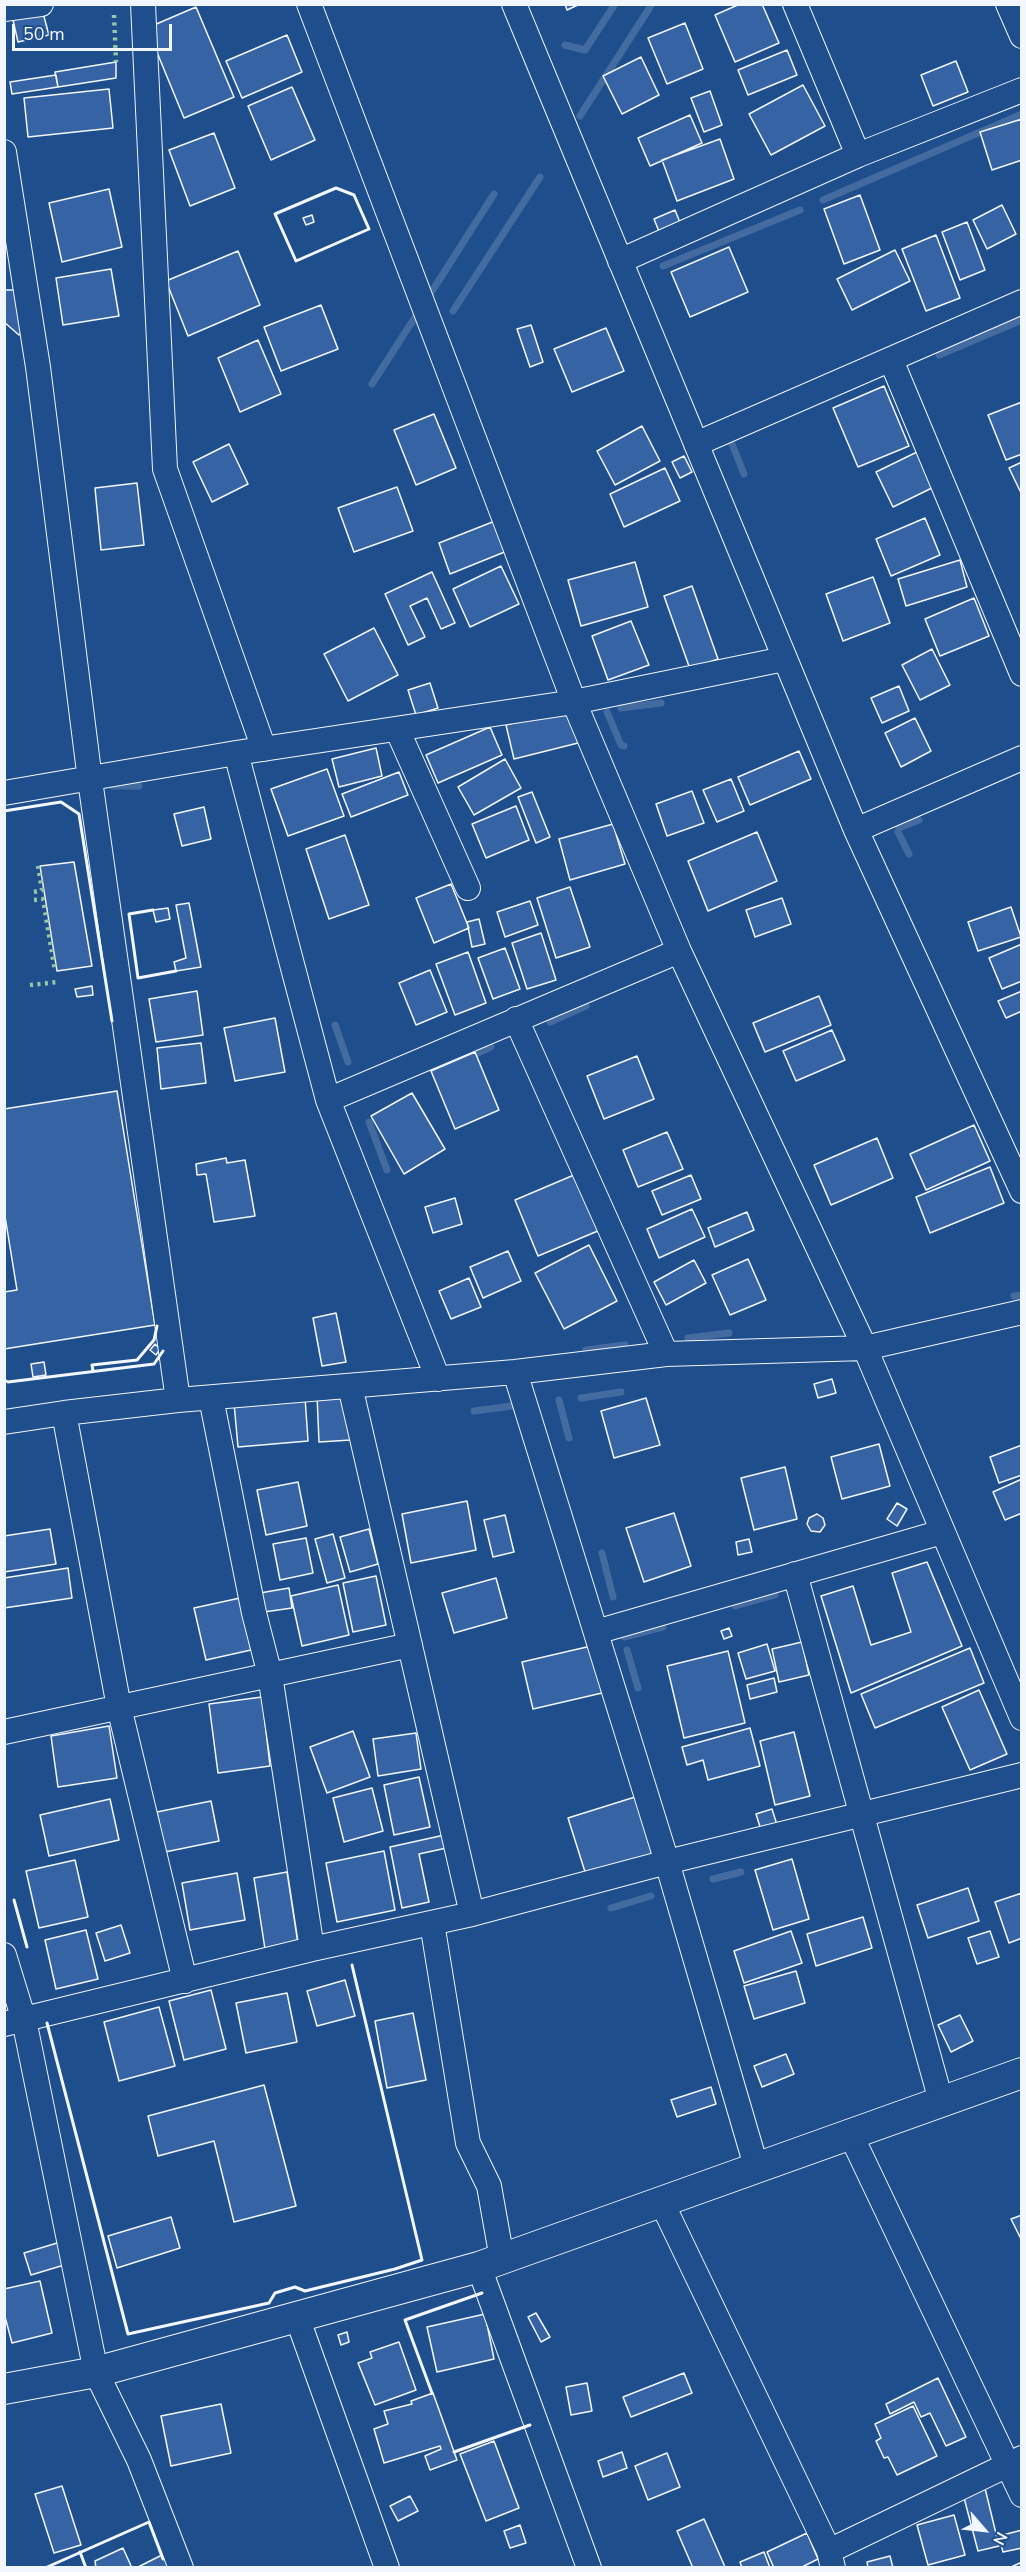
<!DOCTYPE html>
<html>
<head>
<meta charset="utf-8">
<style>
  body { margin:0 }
  #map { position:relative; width:1026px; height:2572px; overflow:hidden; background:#1f4e8c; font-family:"Nunito Sans",sans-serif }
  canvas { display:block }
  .frame { position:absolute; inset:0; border:6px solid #f2f6ff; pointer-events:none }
  .north { position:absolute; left:954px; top:2500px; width:60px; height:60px; -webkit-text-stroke:4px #1f4e8c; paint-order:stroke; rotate:118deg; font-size:16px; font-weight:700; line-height:24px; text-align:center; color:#f2f6ff }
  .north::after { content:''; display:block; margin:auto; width:21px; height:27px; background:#f2f6ff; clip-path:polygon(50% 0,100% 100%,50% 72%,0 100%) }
  .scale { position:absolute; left:12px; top:24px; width:160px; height:27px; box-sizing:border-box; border:3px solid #f2f6ff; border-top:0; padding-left:8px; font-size:18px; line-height:21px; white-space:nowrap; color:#f2f6ff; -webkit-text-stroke:4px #1f4e8c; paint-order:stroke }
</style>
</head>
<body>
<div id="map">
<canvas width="1026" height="2572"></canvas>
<div class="frame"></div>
<div class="north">N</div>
<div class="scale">50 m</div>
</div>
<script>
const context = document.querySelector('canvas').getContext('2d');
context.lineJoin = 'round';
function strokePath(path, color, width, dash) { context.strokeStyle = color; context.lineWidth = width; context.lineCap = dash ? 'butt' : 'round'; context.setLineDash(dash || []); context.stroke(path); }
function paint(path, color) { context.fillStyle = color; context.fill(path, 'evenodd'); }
strokePath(new Path2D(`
  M565,45l20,5 30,-46
  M580,116l72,-112
  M823,200l199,-86
  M663,266l137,-56
  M427,299l67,-105
  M453,311l87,-134
  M939,355l83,-35
  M372,384l47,-73
  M732,444l12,30
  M621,708l40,-5
  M607,712l14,33 3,1
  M113,786h26
  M899,828l20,-8
  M898,832l11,22
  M550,1022l36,-16
  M335,1025l13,37
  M469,1057l22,-10
  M369,1122l18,48
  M1014,1296l8,-1
  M688,1338l41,-5
  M586,1350l39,-5
  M581,1398l40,-6
  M559,1400l10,38
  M474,1411l46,-6
  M602,1553l11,44
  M735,1606l40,-11
  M624,1637l39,-10
  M627,1650l11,38
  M713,1879l28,-7
  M611,1908l40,-12`), '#446ba0', 7);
const building = new Path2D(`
  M565,4h15l-13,6z
  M740,4h22l17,39 -44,19 -20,-47z
  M196,7l38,90 -50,21 -37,-90z
  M43,13l6,22 -31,7 -5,-22z
  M685,23l18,46 -36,15 -19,-46z
  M287,35l15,37 -60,26 -16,-37z
  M787,50l10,25 -49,20 -10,-25z
  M641,57l18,38 -37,19 -19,-38z
  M956,61l12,31 -35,14 -12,-31z
  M116,62v16l-58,9 -3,-15z
  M56,75l2,12 -46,7 -2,-12z
  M803,85l22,41 -54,29 -22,-41z
  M292,87l23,53 -44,20 -23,-54z
  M109,89l4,39 -85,9 -4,-39z
  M710,91l12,34 -18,7 -13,-34z
  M690,115l12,28 -52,23 -12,-28z
  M1022,119v41l-30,10 -12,-38z
  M214,133l21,55 -45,18 -21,-56z
  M720,139l14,40 -57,22 -15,-41z
  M109,189l13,58 -60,15 -13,-59z
  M860,195l20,55 -36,14 -20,-55z
  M1002,205l14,29 -29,15 -14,-29z
  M675,210l6,15 -21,9 -6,-15z
  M312,215l2,7 -8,3 -3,-7z
  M967,222l18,48 -25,10 -18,-48z
  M936,235l24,63 -34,13 -24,-62z
  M729,247l19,45 -58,25 -19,-45z
  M895,250l15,31 -58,29 -15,-31z
  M238,251l22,54 -72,31 -22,-55z
  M111,269l8,47 -56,9 -7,-47z
  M4,290h12l8,40 -5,5 -15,-13z
  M321,305l17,44 -57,22 -17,-44z
  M531,325l12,37 -13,5 -13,-38z
  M606,328l18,43 -52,21 -18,-43z
  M258,340l23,54 -41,18 -22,-54z
  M884,386l25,60 -51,21 -25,-59z
  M1022,402v52l-16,6 -18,-45z
  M434,414l22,54 -40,17 -22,-55z
  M642,426l18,35 -45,24 -18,-34z
  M229,444l19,40 -36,18 -19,-40z
  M919,451l17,35 -43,21 -17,-35z
  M684,456l8,16 -12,6 -8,-16z
  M1022,462v33l-13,-27z
  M665,468l15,33 -56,26 -14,-33z
  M137,483l7,62 -43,5 -6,-62z
  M397,487l16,44 -59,21 -16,-44z
  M925,518l15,37 -49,21 -15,-37z
  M495,521l12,30 -57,23 -11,-31z
  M960,560l7,27 -61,19 -8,-27z
  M635,562l13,45 -67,19 -13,-46z
  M501,566l18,38 -49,23 -17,-38z
  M432,572l23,51 -14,6 -14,-31 -17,8 15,31 -17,8 -23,-51z
  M873,577l17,46 -47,18 -17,-47z
  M692,586l26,73 -28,10 -26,-73z
  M974,598l15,38 -49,20 -15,-37z
  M631,621l18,44 -41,15 -16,-44z
  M374,628l24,47 -50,26 -24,-47z
  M932,649l18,36 -30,15 -18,-35z
  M430,683l8,25 -22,7 -8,-25z
  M899,686l10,25 -27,12 -11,-25z
  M569,709l9,34 -64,16 -8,-34z
  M915,718l16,33 -30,16 -16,-34z
  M490,727l12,28 -64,28 -12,-28z
  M376,748l6,28 -43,11 -7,-28z
  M799,751l12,28 -61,26 -12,-28z
  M505,759l16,29 -47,27 -16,-28z
  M327,769l17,47 -56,20 -17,-47z
  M399,772l9,23 -57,22 -9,-23z
  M731,779l13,32 -27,11 -14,-32z
  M692,791l12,32 -37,13 -11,-32z
  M532,792l18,45 -14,6 -18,-46z
  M516,806l13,34 -43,18 -14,-34z
  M204,807l7,32 -29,7 -8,-32z
  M613,824l12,40 -55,16 -11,-41z
  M757,832l20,49 -69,30 -20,-50z
  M345,835l24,70 -40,14 -23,-70z
  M74,862l18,104 -35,5 -17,-105z
  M451,884l18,44 -35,15 -18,-45z
  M570,887l20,60 -34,11 -19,-60z
  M782,898l9,26 -36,13 -9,-27z
  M530,901l8,24 -33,12 -8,-25z
  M189,903l12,64 -25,4 -2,-9 12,-4 -10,-53z
  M1011,907l10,30 -43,14 -10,-29z
  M168,908l2,11 -14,3 -3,-12z
  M479,919l6,25 -13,3 -5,-25z
  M541,933l15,47 -29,9 -15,-46z
  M1022,944v37l-20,8 -13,-31z
  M505,948l15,41 -27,10 -15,-41z
  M468,952l18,51 -31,12 -19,-51z
  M430,970l17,42 -31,13 -17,-42z
  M92,986l1,9 -16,2 -2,-8z
  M197,991l6,44 -47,7 -7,-43z
  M1022,991v20l-16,7 -8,-17z
  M819,996l12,29 -66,27 -12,-29z
  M275,1018l10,54 -50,9 -11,-53z
  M832,1030l13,30 -49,21 -13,-30z
  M201,1043l5,40 -45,6 -4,-41z
  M475,1052l24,58 -44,19 -24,-58z
  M637,1056l17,43 -50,20 -17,-43z
  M117,1091l38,234 -151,24v-57l13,-2 -13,-80v-101z
  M412,1093l33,56 -41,25 -33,-58z
  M974,1125l16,36 -64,29 -16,-36z
  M667,1132l16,37 -45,18 -15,-37z
  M877,1138l16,40 -62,27 -17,-40z
  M226,1158l1,5 18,-3 10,56 -41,6 -8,-48 -9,1 -1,-11z
  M990,1167l14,36 -74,30 -14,-36z
  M581,1172l24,56 -67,28 -23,-56z
  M691,1175l10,24 -39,16 -10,-24z
  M455,1198l7,26 -29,9 -8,-26z
  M692,1209l13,28 -46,21 -12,-29z
  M747,1212l7,18 -39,17 -7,-19z
  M589,1245l28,56 -53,28 -29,-56z
  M508,1251l13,30 -38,17 -13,-31z
  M748,1259l18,41 -36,15 -18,-40z
  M694,1260l12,23 -40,22 -12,-23z
  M469,1278l12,29 -30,12 -12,-28z
  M336,1313l10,49 -24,4 -9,-48z
  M155,1344l5,5 -4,6 -6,-5z
  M44,1362l2,13 -13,2 -2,-13z
  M832,1379l4,14 -18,5 -4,-14z
  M348,1394l3,46 -32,2 -2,-47z
  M305,1397l3,44 -70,6 -4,-44z
  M646,1398l14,47 -46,13 -13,-47z
  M879,1444l11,42 -48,13 -11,-42z
  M1022,1445v30l-23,8 -9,-26z
  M785,1467l12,52 -43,11 -13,-52z
  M1022,1479v34l-17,7 -12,-28z
  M298,1482l9,44 -41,9 -9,-45z
  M467,1501l9,49 -65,13 -9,-49z
  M897,1503l10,6 -10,17 -10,-7z
  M674,1513l17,53 -47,16 -18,-54z
  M817,1514l6,4 2,7 -5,7 -9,-1 -4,-7 2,-6z
  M505,1515l9,37 -21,5 -9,-37z
  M50,1529l6,35 -52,8v-36z
  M369,1529l9,35 -28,8 -10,-35z
  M333,1534l12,44 -18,5 -12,-44z
  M306,1538l7,35 -33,7 -7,-36z
  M749,1539l3,13 -14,3 -2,-13z
  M927,1562l35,84 -111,47 -30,-97 32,-10 18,59 40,-13 -19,-59z
  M68,1568l4,30 -68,10v-30z
  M376,1576l10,49 -33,7 -10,-49z
  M496,1578l11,40 -53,15 -12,-40z
  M338,1585l11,50 -47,11 -11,-50z
  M289,1588l3,20 -35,5 -3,-19z
  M240,1598l11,52 -45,10 -12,-52z
  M729,1628l3,8 -8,3 -3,-8z
  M802,1642l7,33 -30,7 -7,-33z
  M767,1644l8,27 -29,8 -8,-26z
  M591,1646l11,47 -69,16 -11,-47z
  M970,1648l14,35 -109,45 -14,-34z
  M728,1651l17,72 -61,15 -17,-72z
  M774,1678l3,14 -27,7 -3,-14z
  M979,1690l28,64 -37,16 -28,-63z
  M262,1697l8,69 -52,7 -9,-69z
  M109,1726l8,52 -59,9 -7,-51z
  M750,1728l10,38 -52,14 -5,-20 -16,5 -5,-18z
  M353,1731l17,46 -43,16 -17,-46z
  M794,1732l16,64 -35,9 -15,-64z
  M416,1733l5,36 -43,7 -5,-37z
  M419,1777l11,50 -36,8 -10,-50z
  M372,1788l11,43 -39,11 -11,-44z
  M635,1797l17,57 -66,21 -18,-57z
  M110,1799l9,41 -70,16 -9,-41z
  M211,1801l8,40 -54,11 -8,-40z
  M772,1809l5,16 -16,5 -5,-16z
  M449,1834l2,13 -32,7 10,48 -27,6 -12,-61z
  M384,1851l11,59 -58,12 -11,-59z
  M792,1859l17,60 -36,11 -18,-60z
  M75,1860l13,57 -49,11 -13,-57z
  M287,1872l11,72 -33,5 -11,-71z
  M237,1873l8,47 -55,10 -8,-47z
  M968,1888l11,33 -51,17 -11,-33z
  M1022,1893v45l-13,5 -14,-41z
  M863,1917l9,31 -56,18 -9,-32z
  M121,1925l9,28 -25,8 -9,-28z
  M86,1930l12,49 -42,10 -11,-49z
  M791,1931l11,32 -58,20 -10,-32z
  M990,1931l9,26 -22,7 -9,-26z
  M796,1971l9,32 -51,16 -10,-33z
  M345,1980l10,36 -38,10 -10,-35z
  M211,1990l15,59 -42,11 -15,-59z
  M287,1993l10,49 -51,11 -10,-50z
  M159,2007l16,59 -56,15 -15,-59z
  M413,2013l13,67 -39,8 -12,-67z
  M960,2015l13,26 -22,11 -13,-27z
  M786,2054l8,20 -32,13 -8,-21z
  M264,2085l32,121 -62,16 -20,-81 -56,15 -10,-40z
  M711,2087l5,17 -39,13 -6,-17z
  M1022,2215v26l-11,-22z
  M171,2217l9,31 -63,20 -9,-32z
  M67,2240l7,22 -43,13 -7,-22z
  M40,2281l12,52 -40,10 -8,-30v-24z
  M536,2313l14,24 -9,5 -13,-25z
  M485,2314l9,45 -57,13 -10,-45z
  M347,2332l2,10 -8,3 -3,-10z
  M399,2342l17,48 -41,15 -17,-42 14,-5 -2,-6z
  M684,2373l8,20 -61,24 -8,-20z
  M938,2378l28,59 -20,9 -16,-33 -9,4 -7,-15 -24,12 -4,-10z
  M587,2383l5,28 -21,4 -5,-28z
  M433,2393l24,67 -27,10 -5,-14 16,-7 -1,-3 -56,17 -10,-34 14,-5 -4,-13 28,-7 -1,-3z
  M221,2404l10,49 -60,13 -10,-50z
  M913,2406l24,50 -40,19 -9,-18 -4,1 -8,-17 5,-3 -6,-14z
  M494,2441l25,67 -33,13 -26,-67z
  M622,2452l5,16 -24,9 -5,-16z
  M667,2453l13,34 -32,13 -13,-34z
  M984,2484l15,62 -21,5 -16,-61z
  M62,2486l19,59 -27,8 -19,-59z
  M410,2496l8,15 -20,10 -8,-15z
  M954,2515l11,40 -37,10 -11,-40z
  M704,2519l21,48 -2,1h-30l-16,-37z
  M520,2525l6,18 -16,5 -6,-17z
  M1022,2530v18l-19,4 -4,-16z
  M807,2533l11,26 -18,9h-26l-7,-16z
  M123,2548l9,20h-36l-1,-7z
  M170,2551l8,17h-42z
  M764,2552l6,16h-28l-2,-6z
  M890,2556l3,12h-25l-1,-6z
  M1022,2562v6h-13z`);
paint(building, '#3563a3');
strokePath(building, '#f2f6ff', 1.5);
const minor = new Path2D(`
  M143,4l22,465 99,280
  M309,4l265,698 105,249 186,397 157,370
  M514,4l342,826 166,361
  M795,4l63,151
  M1008,4l14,32
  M4,9l37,-5
  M4,152l34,215 52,413 88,620
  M620,261l238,-106 164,-65
  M891,360l131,314
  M696,444l326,-142
  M397,729l71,159
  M236,753l92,347 110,279
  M4,793l232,-40 338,-51 210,-43
  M856,830l166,-72
  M516,1019l150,335
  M328,1100l351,-149
  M515,1372l152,490 89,304
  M350,1386l122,528
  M211,1398l43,215 16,62 42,274
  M64,1413l55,294 66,274
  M4,1422l60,-9 114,-13 337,-28 151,-18 199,-6 157,-36
  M795,1574l146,527
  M596,1632l346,-100
  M4,1732l406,-87
  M432,1923l36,220 21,43 13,73
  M4,1955l20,65 72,352 43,88 42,108
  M4,2024l308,-75 160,-35 195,-52 355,-87
  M850,2133l172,362
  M662,2203l167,348 4,17
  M479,2267l110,301
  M297,2317l90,251
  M829,2551l193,-93`);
const major = new Path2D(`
  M4,2389l92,-17 383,-105 543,-194`);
strokePath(minor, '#f2f6ff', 26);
strokePath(major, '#f2f6ff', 32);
strokePath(minor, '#1f4e8c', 24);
strokePath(major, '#1f4e8c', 30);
strokePath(new Path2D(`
  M114,15l2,47
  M34,892l8,-2 -4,-24
  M34,900l9,-1 12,72
  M30,985l28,-3`), '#97c8a6', 4.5, [3, 4.5]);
strokePath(new Path2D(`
  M336,188l18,7 15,34 -73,32 -21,-47z
  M4,811l57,-9 18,12 33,207
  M153,910l-24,4 9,64 38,-7
  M93,1371l-1,-6 45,-5 17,-20 3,-14
  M4,1380l4,2 146,-18 9,-13
  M14,1900l13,47
  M47,2023l81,311 141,-31 6,-10 20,-6 10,4 90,-22 27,-9 -70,-295
  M432,2393l-27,-73 77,-27
  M454,2452l76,-27
  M80,2552l6,16
  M45,2568l104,-46 14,37`), '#f2f6ff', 3);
</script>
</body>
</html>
